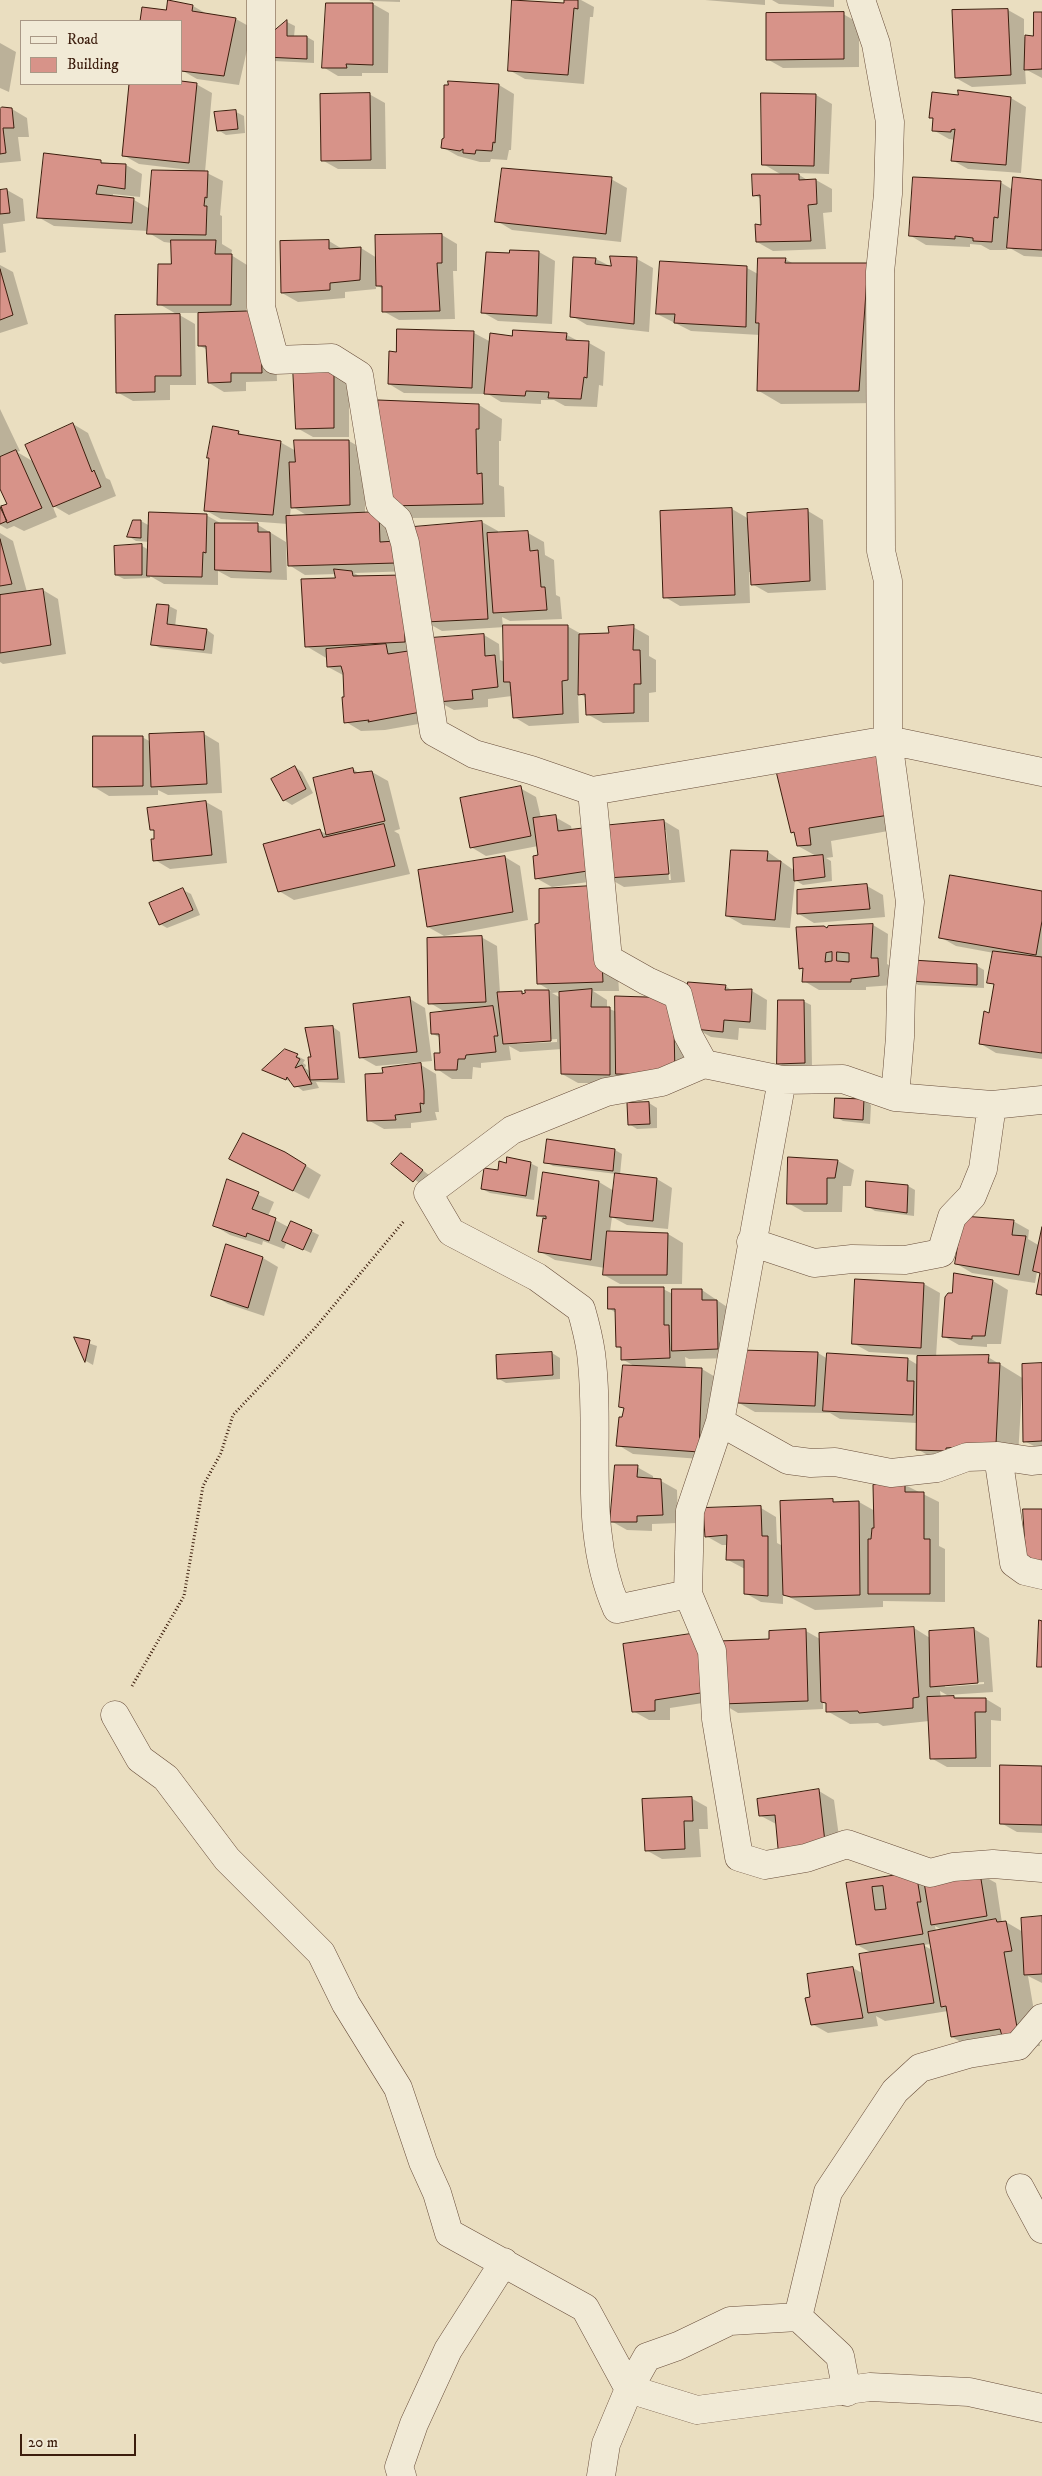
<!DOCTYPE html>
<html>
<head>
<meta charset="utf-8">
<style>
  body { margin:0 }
  #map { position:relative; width:1042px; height:2476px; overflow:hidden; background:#eadec0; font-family:"IM FELL DW Pica",serif }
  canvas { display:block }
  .legend { position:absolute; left:20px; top:20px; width:162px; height:65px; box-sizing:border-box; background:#f1ead6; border:1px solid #a99886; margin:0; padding:6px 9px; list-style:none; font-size:15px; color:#3c1d0d }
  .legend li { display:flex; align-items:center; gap:10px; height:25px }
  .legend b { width:25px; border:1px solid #a99886 }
  .scale { position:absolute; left:20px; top:2434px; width:116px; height:22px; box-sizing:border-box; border:2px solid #3c1d0d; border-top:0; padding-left:6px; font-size:15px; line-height:18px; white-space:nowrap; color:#3c1d0d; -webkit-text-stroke:4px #f1ead6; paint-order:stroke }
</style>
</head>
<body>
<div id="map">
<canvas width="1042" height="2476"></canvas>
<ul class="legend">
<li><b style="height:6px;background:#f1ead6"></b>Road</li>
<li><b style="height:14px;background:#d79389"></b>Building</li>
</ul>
<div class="scale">20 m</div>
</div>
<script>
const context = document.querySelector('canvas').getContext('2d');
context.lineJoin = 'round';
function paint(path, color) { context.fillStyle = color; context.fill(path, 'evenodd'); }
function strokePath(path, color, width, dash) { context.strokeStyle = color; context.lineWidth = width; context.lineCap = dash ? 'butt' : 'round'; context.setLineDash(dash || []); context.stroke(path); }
paint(new Path2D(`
  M369,0h31v2l-29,-1z
  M513,0l53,4v-4h15l13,7 -1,10h-3l-6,67 -59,-5 -16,-9z
  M705,0h60v5z
  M772,0h62v7l-55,-3z
  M327,4h46l16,9 -1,60h-26v3h-24l-15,-9z
  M193,6l14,8 29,5 16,9 -13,57 -42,-6 -14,-8 -2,-50h-39l1,-12 24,3z
  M1008,10l16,9v18h10l8,-23v64l-17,-9 1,15 -54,3 -16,-9z
  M843,14l16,9v44l-76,1 -16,-9z
  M287,22l8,4 -1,11h13l7,4v22l-40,-2 -7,-25z
  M0,43l16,9 -7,40 -9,-4z
  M130,84h66l16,9 -7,79 18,9 -3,34 2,1v28l10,6 -1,5 16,10 -1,47 29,9 2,60 -31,1v9l-22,1 -15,-9 -1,-33 -8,-4 -1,-33h-23l19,11 1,61h-26v15l-37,1 -16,-9 61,-77 -19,-11 13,-38v-23l-8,-1 -15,-9v-2l-95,-5 -16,-9 7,-62 81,10 16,9 -2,23 -27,-3v3l21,3 16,9 40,-37v-2l-51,-6 -16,-9z
  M499,85l15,9 -3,56h-2l-2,10 -16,-1 -1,3h-10l-22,-6 -16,-9 3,-7z
  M369,94l16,9 1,66h-48l-16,-9z
  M763,95h53l16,9 -3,70 -33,-1 13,8 7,-1 16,9v23l-9,1 3,36 -53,2 -16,-9 6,-16 -1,-27 -8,-4 28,-20 -19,-11z
  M960,97l51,1 15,9 -5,66 -53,-4 -16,-9 3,-20 -6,-1 -16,-9 1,-11 -3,-2z
  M0,109h12l15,9 2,19h-11l3,24 -21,2z
  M236,112l8,4 1,17 -19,2 -8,-5z
  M611,179l16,9 -6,54 -109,-12 -15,-9z
  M1042,181v76l-18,-1 -16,-9 -1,3h-17l-9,-5 -11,-1v3l-44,-2 -15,-9 89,-54 13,8z
  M7,190l16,9 2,22 -22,3 3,28 -6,1v-62z
  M442,235l15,9v27h-4l2,48 -56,1 -16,-9v-22l-7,-4v4l-31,3v6l-47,4 -16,-9 47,-52 15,9 17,-2 16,10z
  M539,252l16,9 -3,63 -54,-3 -16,-9 5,-59z
  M612,257l25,2 16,9 -4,64 -62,-7 -15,-9 2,-58 22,1 16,8z
  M785,259l9,5h73l15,139 -101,1 -22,-13 1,-56 -69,-4 -34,-17 5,-52 85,6 11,6z
  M0,265l13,7 15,52 -28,9z
  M514,331l53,4 13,7 9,1 16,9 -2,34 -4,-1 -2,22 -32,-1 -11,-6h-13v4l-40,-2 -13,-8 -84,-1 -15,-9 8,-30 77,-21 17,9 22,-5z
  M294,369l55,8v60h-36l-16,-9z
  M379,402l100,3 23,14 -1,22h-2v44l5,2 1,30 -94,1 -22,-13z
  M0,409l20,42 -3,1 17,10 39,-38 15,9 18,45 4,2 6,16 -47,19 -17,-10 5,12 -33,14 -10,-5 -7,3 -7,-4v-20h8l-8,-19z
  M214,428l24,4 8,5 34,5 16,9v-9l53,-1 16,9v64l14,-1 16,9v20l16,9 1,20 -58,2 7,4 41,-1 22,13 -2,-24 -5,-3 -3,-34 68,-6 16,9v3l30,-1 16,9 1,13 9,5 2,35 4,2 2,22 -52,2 -8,-4 1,10 64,-1 16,9h27v-7l23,-1 16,9v20l7,4v32l-7,1v29l-46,1 -16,-9v-16l-9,-5 1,30 -50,3 -15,-9 -2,-21 -24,3v8l-34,3 -17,-9 4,19 -56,10 -24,1 -15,-9 -3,-47 -15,-8v-8l-22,-13 -3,-66 34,-1 -1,-5 -31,1 -16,-10 -1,-41 -67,-5 -16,-9 5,-52 -2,-1zM291,506l17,10 -18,1zM426,622l16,9 63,-4v35l-5,-2 -1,-16 -15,-9 -53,4 5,42h-2l-4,-21 -9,-5h6z
  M732,509l17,10 59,-8 15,9 3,70 -58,3 -16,-9v-12h-3l1,31 -70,3 -15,-9 -3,-85z
  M206,515l16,9 36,1 28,17 1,38 -56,-2 -13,-7v14l-54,-1 -14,-8v2l-26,1 -8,-4 26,-29 7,4 1,-8 -14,-1 -8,-5 13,-15 9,5z
  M0,533l13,8 14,51 16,-2 15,9 8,55 -63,10 -3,-2z
  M158,605l11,1 8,4 -2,17 32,3 7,5 -2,19 -52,-6 -8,-4z
  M204,734l15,9 3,50 -54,2 -10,-5v5l-49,1 -15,-9 48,-50 9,5z
  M295,767l7,5 11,21 -21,12 -8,-5 -12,-21z
  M777,768l134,59 -80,14 2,16 -7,1 5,3 1,20 -29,4 -8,-5 -5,48 -47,-3 -16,-9 41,-64 27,19 23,-14 -20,-11 -2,-12 -4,-2z
  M353,769l7,5 12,-2 16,9 12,48 -6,2 5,3 11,40 -116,26 -15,-9 41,-60 7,3z
  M520,788l16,9 5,21 14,-1 16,9 1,5 92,-10 15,9 6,52 -61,5 -14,-8 -58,8 -16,-9 3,-22 -1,-10 -52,10 -15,-9zM664,830h2l5,50h-2z
  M206,802l16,9 5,52 -57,6 -15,-9v-28l-4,-3z
  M505,857l15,9 8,54 -84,16 -16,-9z
  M867,886l16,9 2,22 -71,6 -15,-9z
  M183,890l8,4 9,21 -33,13 -7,-4z
  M1042,893v166l-46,-6 -15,-9 9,-30 5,-29 -6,-3 5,-29 -38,-7 -16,-9z
  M873,925l15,9 -1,30 7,4v17l-28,2v3h-47l-15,-9v-11l-4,-2 29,-38z
  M615,930l4,61h-26l14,9v8l10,4 108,-26 8,5h19l15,9 -1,30 -27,-2 -1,12 -27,-3 -16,-9 -5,55h-112l-16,-9v-25l-42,3 -11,-6 2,14 -30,3v5l-8,-1 -1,12h-20l-15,-10 5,-15 -1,-16 -8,-4 14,-21 -17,-10 51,-66 16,9 3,47 22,-1 5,3 -1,-4h25l-13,-8zM561,992v6l-9,-5zM557,1039v3l-40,2v-2z
  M977,966l7,4v18l-66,-3 -7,-5z
  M410,999l15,9 7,53 -56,5 -16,-9z
  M803,1001l8,4 1,62h-26l-8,-4z
  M333,1027l7,5 5,51 -29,-1 3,6 -16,3 -10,-8 -28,-13 20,-20 20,10 -2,3 3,2 -1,3 6,4 1,-14z
  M421,1065l15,9 3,38h-4l2,8 -26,3v5l-27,1 -16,-9 16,-46z
  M864,1100l7,5 -1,19 -27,-3 -7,-4z
  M649,1103l8,5v20l-20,1 -8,-5v-20z
  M615,1150l7,4 -2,21 37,4 15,9 -4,41 -41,-4 -15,-8 -2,15 58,2 15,9 -1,41h-62l-16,-9 1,-7 -50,-8 -16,-9 5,-32 -6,-4 61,-33 15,9 2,-17 -63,-8 -7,-4z
  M285,1153l36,22 -12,24 -63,-32z
  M401,1154l28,21 -7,10 -29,-22z
  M789,1158l49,3 16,9 -3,16h-8l-1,26h-38l-16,-9z
  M530,1163l8,4 -4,33 -44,-7 -8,-4 25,-24z
  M228,1181l46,21 -6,14 22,12 21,3 8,4 -8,18 -24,-11 -3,7 -21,-8 -1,4 -32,-10 -15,-9z
  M908,1186l7,4 -1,26 -39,-5 -8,-5z
  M1013,1221l16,9 -1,9 12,7 2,-12v62l-5,-3 4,-19 -4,-2 -2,11 -63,-10 -15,-9z
  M263,1258l15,9 -14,49 -36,-12 -15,-9z
  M856,1280l68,4 16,9 -4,64h52l36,22 18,-15v86l-18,-9v-52h-2l-4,67 -78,6 -23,-13v-26l-77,-4 -10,-6 -75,-1 -16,-9 79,-50 10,6h80l10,6v-10l-49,-3 -16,-9z
  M993,1281l15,9 -7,54h-14v3l-28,-2 -16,-9z
  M663,1289l10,5 29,-4 31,21v47l-44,1 -4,-2 1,11 16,1 15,9 -3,82 -81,-6 -15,-9 7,-36 -5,-2 16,-40 -14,-8v-10l-5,-3 -1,-33 -6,-4z
  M76,1339l21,7 -4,19 -7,-4z
  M552,1353l8,5v21l-54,4 -7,-4z
  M637,1467l16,9v4l8,1 16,9 1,33 -26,1v7l-25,-1 -16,-9z
  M905,1485l34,17v44l6,3v53l-62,-1v6l-68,3 -32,-16v10l-22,-2 -16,-9v-24l-17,-9v-15h-6l-16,-9 55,-28 15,9 1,26 6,3 -2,-44 52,-1 4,2 22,-1 16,9z
  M914,1628l16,10 44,-9 15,9 4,54 -46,3 -7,-4 1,8h45l15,9v13l-10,-1v47h-44l-16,-9 -2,-37 -46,5 -5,-3 -28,1 -23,-13v-8l-4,-2v8l-85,4 -15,-9 -1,-4 -52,8v12h-21l-16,-9 80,-67 58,-4 35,-9 14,8zM984,1682v2l-39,3v-3z
  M1042,1768v65l-25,-1 -16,-9z
  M819,1791l15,9 8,59 -81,-43z
  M691,1798l16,9 1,22h-9l2,28 -39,2 -16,-9z
  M980,1874l16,9 6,40 4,-1 17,10 19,-14v65l-14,-7 12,70 -65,4 -23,-13 -4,-26 -63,10 -9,-5 2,10 -50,7 -16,-9v-26l41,-30 11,6 8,-21 -15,-8 -9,-61zM935,1926l7,4 -6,1zM931,1944l1,6 -9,-5z`), '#0003');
const building = new Path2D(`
  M168,0l25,5 -1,6 44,7 -12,58 -43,-5v-50h-41l2,-14 24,3z
  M512,0l52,3v-3h14v9l-4,-1 -6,67 -60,-4z
  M326,3h47v62l-27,-1 1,4h-25z
  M1008,9l3,66 -56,3 -3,-68z
  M844,12v47l-78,1v-47z
  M1034,12h8v57l-18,1 1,-35 8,1z
  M287,20v16h20v23l-42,-2 3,-21z
  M181,81l16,2 -8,80 -67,-7 7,-72h52z
  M448,81l51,3 -4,59 -2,-1 -1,9 -16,-1 -1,4 -12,-1v-4l-3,2 -19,-3 1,-9 2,-1v-53h4z
  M958,90l53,7 -5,68 -55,-4 4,-32 -4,1v2l-19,-1 1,-13h-4l3,-26 26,3z
  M370,93l1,67 -50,1 -1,-67z
  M761,93l55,1 -2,72 -52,-1z
  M2,107l10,1 2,20h-11l3,25 -6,1v-45z
  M236,110l2,19 -21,2 -3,-19z
  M44,153l57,7v3l25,1 -1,25 -27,-4 -2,9 38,4 -2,25 -95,-5z
  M502,168l110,9 -6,57 -111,-12z
  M152,170l56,1 -1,27 -2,-1 -1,9h3l-1,29 -59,-1z
  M752,174h47v6l17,-1 1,25 -9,1 3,36 -55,1 -1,-18 6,1 -1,-30 -7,1z
  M913,177l88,4 -3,37 -4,-1 -2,25 -19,-1v-3l-18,-2v3l-46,-3z
  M1013,177l29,3v70l-35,-2z
  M7,189l3,24 -10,1v-24z
  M442,234v29h-5l3,48 -58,1v-26h-6l-1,-51z
  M171,240h45l-1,14h17l-1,51h-74l1,-41h13z
  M329,240v9l32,-2 -1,33 -30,3v7l-49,3 -1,-52z
  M510,250l29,1 -2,65 -56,-3 5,-61 23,1z
  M610,256l27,1 -3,67 -64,-7 3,-60 23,1 -1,6 16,2z
  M758,258h28l-1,5h83l-9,128h-102l2,-68h-3z
  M660,261l87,5 -1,61 -72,-4 1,-9h-19z
  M0,269l13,46 -13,5z
  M260,311l2,62h-31v9l-23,1 -2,-37h-8v-33z
  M180,314l1,62h-26v16l-39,1 -1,-78z
  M397,329l77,2 -2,57 -84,-4 1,-33 7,1z
  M513,330l54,3 -1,7 23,1 -2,37 -3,-1 -3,22 -33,-1 1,-6 -23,-1 -1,5 -41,-2 6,-61 22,3z
  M293,367h41v61l-38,1z
  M378,400l101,4v25h-3l1,45 5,-1 1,31 -96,2z
  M73,423l19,49 2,-2 7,17 -48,20 -28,-62z
  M213,426l26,5 -1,3 43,7 -8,74 -69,-4 5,-53h-2z
  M294,440h55l1,65 -59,3 -2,-46h6z
  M16,450l26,58 -35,15 -6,-17 6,-2 -7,-15v-32z
  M0,507l7,14 -7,3z
  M732,508l3,87 -72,3 -3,-87z
  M808,509l2,72 -59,4 -4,-72z
  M149,512l58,2 -1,39 -3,-1 -1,25 -55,-1z
  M379,512l1,30 16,-1v22l-108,3 -2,-50z
  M133,520h8v18l-14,-1z
  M482,521l6,98 -63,3 -12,-95z
  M215,523h43v9h12l1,40 -56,-2z
  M528,531l2,20 8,-1 3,37h4l2,23 -54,3 -6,-80z
  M0,539l12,45 -12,2z
  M142,544v31h-27l-1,-29z
  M334,569l18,2 1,5 50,-1 2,67 -100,5 -4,-68 34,-1z
  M43,589l8,56 -51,8v-58z
  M157,604l12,1 -2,19 40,5 -3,21 -53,-5z
  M503,625h65v55l-6,1 1,33 -50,4 -3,-36h-6z
  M634,625l-1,25h7l1,34h-7v29l-48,2 -1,-21 -7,1 1,-61 30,-1 -1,-6z
  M484,634l1,22 10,-1 3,32 -26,3 1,9 -36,3 -7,-64z
  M386,644l2,10 27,-4 11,61 -58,11 1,-2 -25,3 -2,-26h2l-1,-24 -2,-7 -14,1 -1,-18z
  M204,732l3,52 -56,3 -2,-53z
  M93,736h50v50l-50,1z
  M876,748l13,67 -80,13 2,17 -14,1 -3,-14 -3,1 -16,-66z
  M295,766l11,23 -23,12 -12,-22z
  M353,768l1,5 18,-2 13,50 -59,14 -13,-57z
  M521,786l10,50 -61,12 -10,-50z
  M206,801l6,54 -59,6 -2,-22h3v-9h-4l-3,-22z
  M556,815l2,16 33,-4 3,43 -59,9 -2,-23 5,-1 -5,-37z
  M664,820l5,54 -62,4 -6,-52z
  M384,824l11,42 -117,26 -15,-48 57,-15 3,8z
  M731,850l37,1 -1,10h14l-6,59 -49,-4z
  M823,855l2,22 -31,4 -1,-23z
  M505,856l8,56 -86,15 -9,-57z
  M950,875l92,16v30l-6,34 -97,-17z
  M867,884l3,25 -73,5v-24z
  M592,886l8,33 3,63 -66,2 -2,-60 4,-1v-34z
  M183,888l10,22 -34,15 -10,-22z
  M873,924l-2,34h7l1,18 -28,3v3h-49l1,-14 -4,1 -3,-42 28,-1 3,2 1,-2zM832,952v9l-7,1 1,-9zM837,952l12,1v9l-12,-1z
  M482,936l4,66 -58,2 -1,-66z
  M993,951l49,6v96l-63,-9 5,-33 5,2 5,-29 -7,-1z
  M912,960l65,4v21l-68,-4z
  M688,982l38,3 -1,5 27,-1 -2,33 -26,-2 -1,12 -29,-3 -7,-16z
  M592,989l-1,18h19v68l-49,-1 -2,-82z
  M525,990h24l2,51 -48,3 -6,-52 25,-1v3l3,-1z
  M615,996l62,2 -3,29 1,48 -59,-1z
  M410,997l7,55 -58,6 -6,-54z
  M778,1000h26l1,63 -28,1z
  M493,1006l5,30h-4l2,16 -30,3 -1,4h-7l-1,11h-22l-1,-17h6l-1,-19h-8l-1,-21z
  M333,1026l5,53 -28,1 -2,-23h3l-6,-29z
  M285,1049l13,5 -2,3 4,2 -5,9 7,-3 10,19 -18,3 -7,-10 -1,3 -24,-10z
  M421,1063l3,28v13l-4,-1 1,9 -26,3 1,5 -29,1 -2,-47 18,-1 -1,-5z
  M835,1098l29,1 -1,21 -29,-2z
  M649,1102l1,22 -22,1 -1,-22z
  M243,1133l42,19 21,13 -13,26 -64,-32z
  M547,1139l68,10 -2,22 -69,-8z
  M401,1153l22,17 -10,12 -22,-18z
  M507,1157l24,5 -5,34 -45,-7 3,-21 14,2 1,-9 7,2z
  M788,1157l50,3 -3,18h-8v26h-40z
  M543,1172l56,9 -8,79 -53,-8 5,-34 3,1v-3h-9z
  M615,1173l42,5 -4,43 -43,-4z
  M227,1179l32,13 -7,17 24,9 -7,23 -22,-8 -1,4 -33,-11z
  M866,1181l42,4 -1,28 -41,-6z
  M963,1216l51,4 -2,15 14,1 -7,39 -64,-11z
  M291,1221l21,9 -9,20 -21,-9z
  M1042,1227v68l-6,-1 4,-21 -7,-2z
  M607,1231l61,2 -1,42h-64z
  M226,1244l37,13 -15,51 -37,-12z
  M954,1273l39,7 -8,56h-13v3l-30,-2 3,-40 3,-4h4z
  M855,1279l69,4 -3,65 -69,-4z
  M608,1287h56v38h5l1,33 -49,2v-13h-5l-1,-38h-7z
  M672,1289h30v11h15l1,49 -46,2z
  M74,1337l16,3 -5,22z
  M738,1350l80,2 -3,54 -77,-3z
  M552,1352l1,23 -56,4 -1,-24z
  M827,1353l81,5 -1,23h7l-1,34 -90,-4z
  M989,1355l-1,8h12l-4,81 -50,4v3l-30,-1 1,-94z
  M1042,1363v78l-19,1 -1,-78z
  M623,1365l79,3 -3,84 -83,-6 3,-29h3l2,-9 -5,-1z
  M615,1465h23l-1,12 24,2 2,36 -26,1v6h-27z
  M905,1484v8h19v47h6v55h-62v-55h3l1,-11h2l-1,-43z
  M833,1499v3l26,-1 1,94 -69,2 -8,-2 -3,-94z
  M761,1506l1,30h6v60l-24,-2v-34h-18l1,-25 -22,2 -2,-29z
  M1023,1509h19v61h-15z
  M1039,1620l3,1v46h-5z
  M914,1627l5,70 -6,1v10l-54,5 -1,-2 -32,1v-9l-5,-1 -2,-69z
  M974,1628l4,55 -48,4 -1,-56z
  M806,1629l2,72 -87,3 -2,-63 50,-2v-8z
  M697,1633l10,59 -52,8v11l-23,1 -9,-68z
  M954,1696v2h32v14h-11l1,46 -46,1 -3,-62z
  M1000,1765l42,1v59l-42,-1z
  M819,1789l7,62 -47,8 -4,-44 -16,1 -2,-17z
  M692,1797l1,24h-9l1,28 -40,2 -3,-52z
  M916,1872l5,30h-4l6,32 -67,11 -10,-62zM883,1886l3,23 -11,1 -3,-23z
  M980,1873l7,43 -56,9 -7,-43z
  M1042,1916v58l-18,1 -3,-57z
  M996,1919l1,3 9,-1 6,30 -8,1 14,81 -16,3 -2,-7 -49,8 -5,-31 -5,1 -13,-75z
  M924,1944l10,59 -66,10 -9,-59z
  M853,1967l10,51 -52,7 -6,-27 5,-1 -3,-23z`);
paint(building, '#d79389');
strokePath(building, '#3c1d0d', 1);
const minor = new Path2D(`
  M261,0v307l14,53 57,-2 27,17 21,129 18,16 7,23 29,189 40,22 57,16 61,21 16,168 39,22 31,14 10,40 16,29
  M861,0l15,44 14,78 -2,72 -8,78 1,279 7,30v159l22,162 -9,89 -1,46 -5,60
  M592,791l296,-51 154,32
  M782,1080l-62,342 68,38 23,3 24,-1 56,11 46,-5 30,-11 31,-1 16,107 11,8 17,4
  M751,1242l63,21 38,-4 53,1 36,-7 11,-36 20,-21 11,-27 9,-64
  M720,1422l-30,89 -2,83 24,57 4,68 23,138 26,8 41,-7 41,-14 83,29 23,-6 40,-3 49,4
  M998,1456l33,5 11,-1
  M688,1594l-71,15c-36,-81 -15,-170 -26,-256 -2,-14 -6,-30 -10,-44l-44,-32 -86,-45 -23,-39 84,-63 94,-38 56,-10 42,-18 78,16 61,-1 52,18 97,8 50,-5
  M115,1715l25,44 26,19 61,81 94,94 25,51 52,84 25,74 14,31 12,40 136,75 44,81 -23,55 -5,32
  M1020,2188l22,41
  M798,2317l-68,4 -52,25 -31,11 -18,32 68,21 173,-23 99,5 73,16
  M847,2392l-7,-36 -42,-39 30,-125 67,-101 25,-23 48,-14 50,-8 24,-28
  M402,2476l-3,-9 15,-43 34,-74 56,-88`);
strokePath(minor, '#684d3a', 29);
strokePath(new Path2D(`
  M132,1686l52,-90 19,-110 18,-33 12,-38 82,-87 89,-107`), '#3c1d0d', 3, [1, 2.5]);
strokePath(minor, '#f1ead6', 28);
</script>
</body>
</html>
